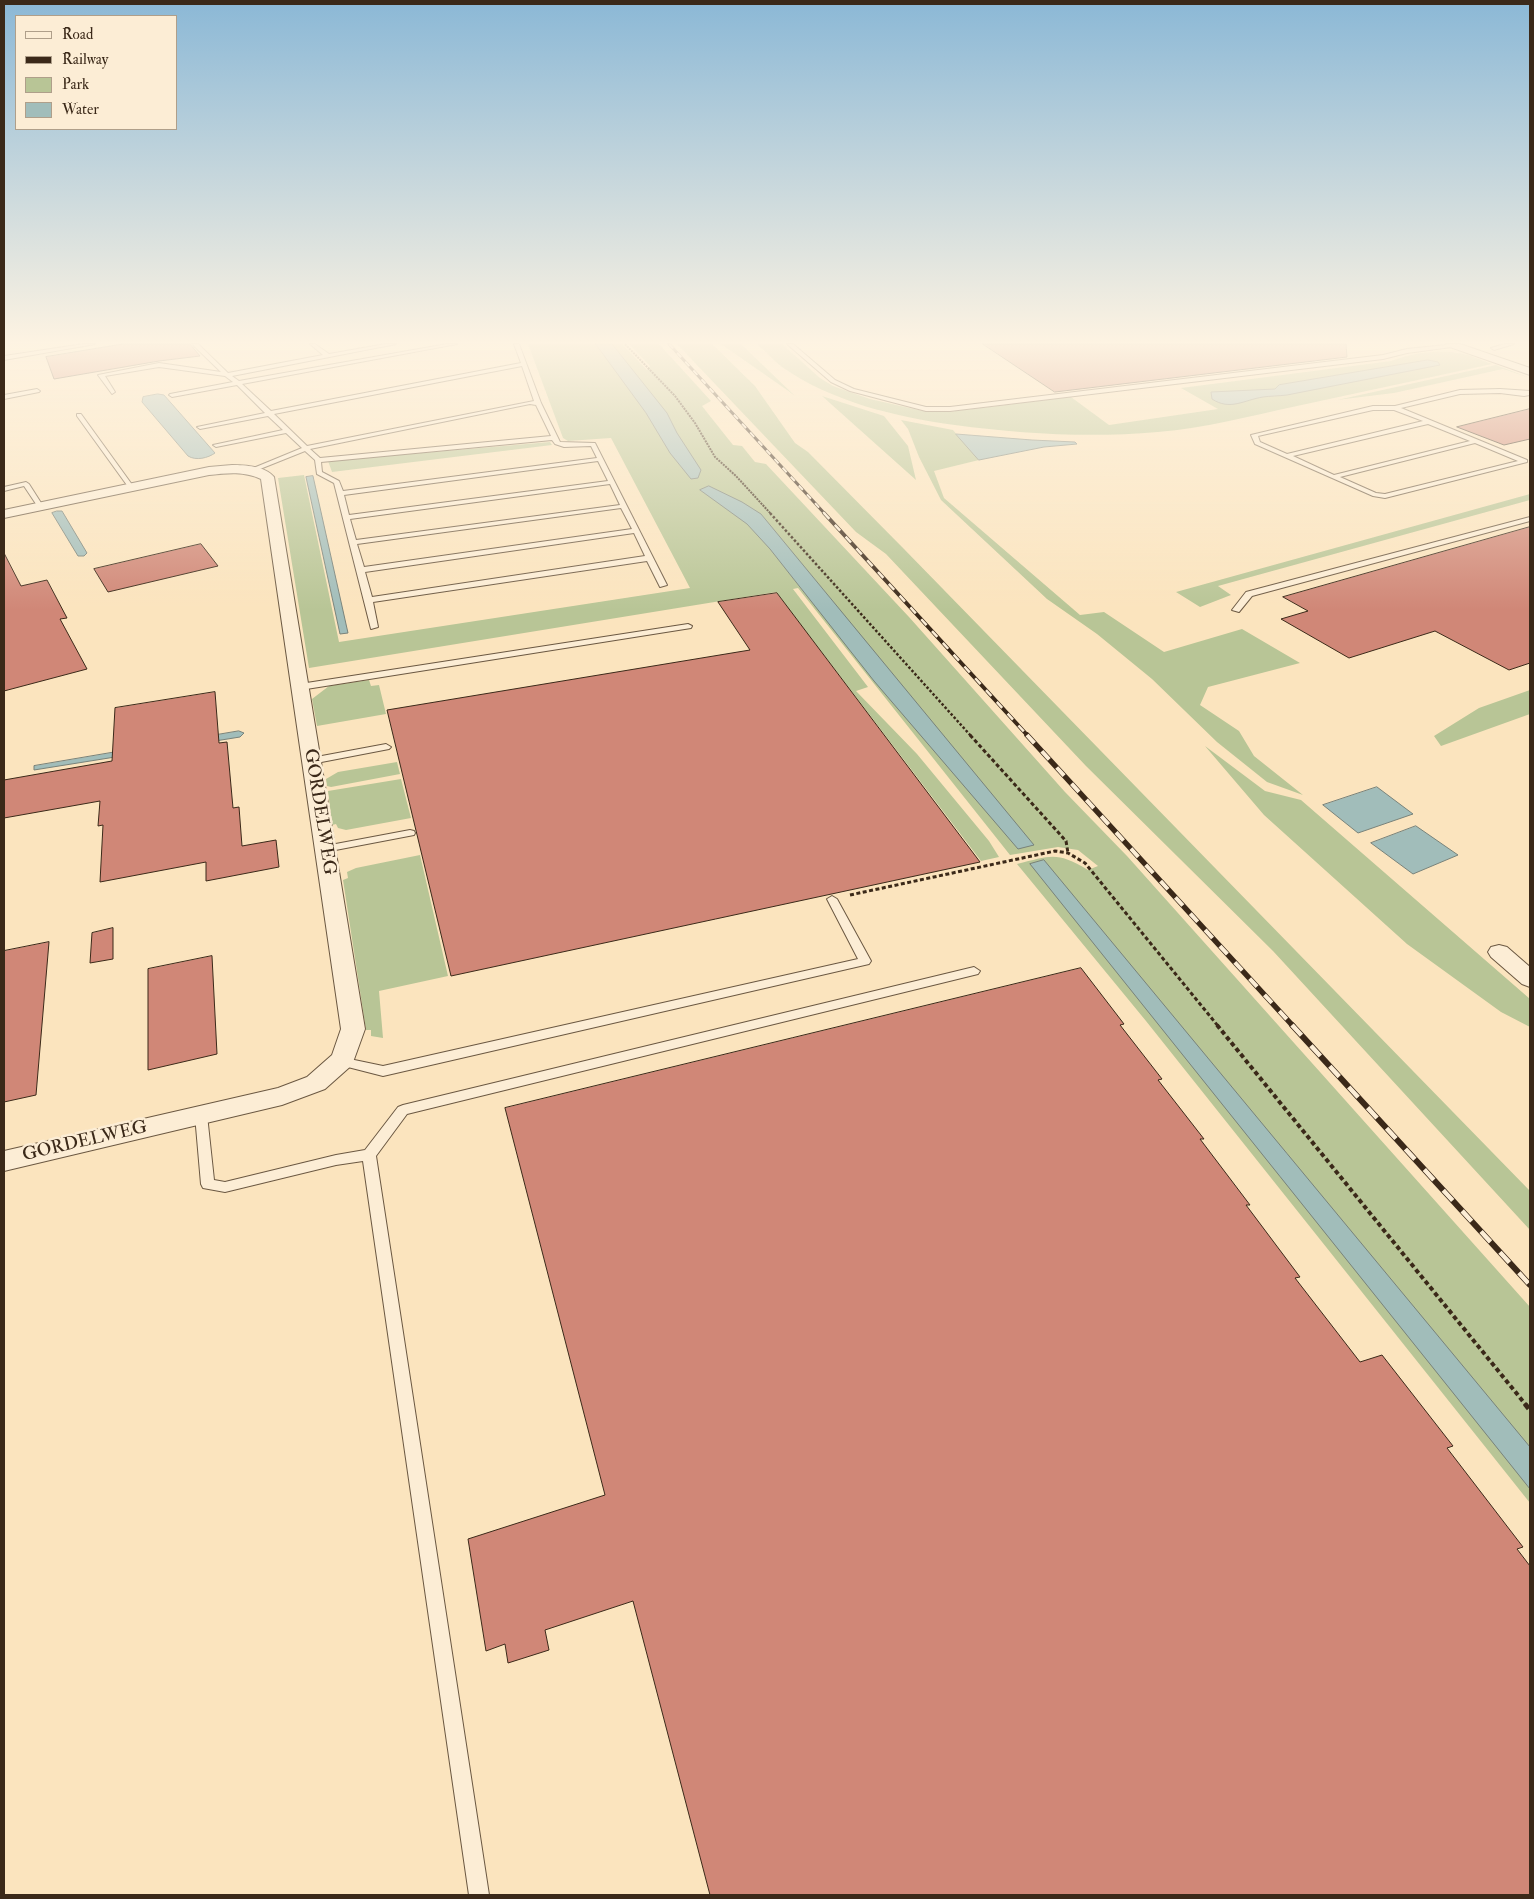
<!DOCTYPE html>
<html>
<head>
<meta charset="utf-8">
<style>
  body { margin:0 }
  #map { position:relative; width:1534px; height:1899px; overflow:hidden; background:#fbe4be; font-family:"IM FELL Double Pica",serif }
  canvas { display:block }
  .frame { position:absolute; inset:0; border:5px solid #3b2919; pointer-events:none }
  .legend { position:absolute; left:15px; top:15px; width:162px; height:115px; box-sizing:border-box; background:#fcedd5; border:1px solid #af9f8a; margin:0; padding:6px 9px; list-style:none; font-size:15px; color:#3b2919 }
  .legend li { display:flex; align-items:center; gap:10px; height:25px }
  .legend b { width:25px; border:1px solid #af9f8a }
</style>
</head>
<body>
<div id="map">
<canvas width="1534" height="1899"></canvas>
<div class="frame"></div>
<ul class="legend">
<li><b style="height:6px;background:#fcedd5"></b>Road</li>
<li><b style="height:6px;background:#3b2919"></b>Railway</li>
<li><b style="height:14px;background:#b8c596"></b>Park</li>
<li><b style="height:14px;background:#a1bdba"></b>Water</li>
</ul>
</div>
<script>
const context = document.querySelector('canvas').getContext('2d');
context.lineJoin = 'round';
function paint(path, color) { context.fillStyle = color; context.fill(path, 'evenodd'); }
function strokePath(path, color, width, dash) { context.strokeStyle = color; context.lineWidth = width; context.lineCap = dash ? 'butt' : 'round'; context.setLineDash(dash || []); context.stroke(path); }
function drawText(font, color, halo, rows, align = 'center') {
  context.font = font + ' "IM FELL Double Pica",serif'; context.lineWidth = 5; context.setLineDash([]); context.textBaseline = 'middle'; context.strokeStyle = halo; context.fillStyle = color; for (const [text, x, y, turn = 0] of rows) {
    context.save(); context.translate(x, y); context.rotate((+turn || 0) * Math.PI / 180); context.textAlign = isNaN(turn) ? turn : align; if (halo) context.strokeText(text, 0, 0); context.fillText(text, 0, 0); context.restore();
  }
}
paint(new Path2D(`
  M528,344h94l25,26 3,-4 -21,-22h30l52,57 -9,5 31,39 9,1 13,16 11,2 143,153 156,175 62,64 403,451v196l-384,-482 -129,-157c34,-8 39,-13 71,6l10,-4 -20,-16 -20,-3 -48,8 -212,-267 -5,1 75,98 -12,4 61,63 72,87 10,16 -18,4 -205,-269 -467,76 -31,-190 26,-3 35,167 351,-54 -79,-150 -43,3 -5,-3z
  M677,344h35l43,42 40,57 13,9 96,97 626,642v39l-257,-279 -187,-185 -200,-212 -30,-22z
  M721,344h20l54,52 -8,-6z
  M757,344h25l38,34 13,8 37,13 53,12 25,1 123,-15 38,28 109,-16 -37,-21 210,-27c22,-8 44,-12 67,-8 11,1 23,7 34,11 -65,14 -130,28 -195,42 -46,10 -92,22 -139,26 -68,6 -136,2 -203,-7 -59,-8 -123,-23 -173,-58 -9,-7 -17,-16 -25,-23z
  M1496,365l34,13 -27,-9 -109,24 -57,7z
  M822,396l62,20 24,30 8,34z
  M901,420l52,10 26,30 -45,11 10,27 136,117 24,-3 60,40 78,-23 58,34 -92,24 -8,18 39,26 15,25 49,39 -36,-13 -50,-40 -65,-63 -55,-45 -50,-35 -106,-99 -22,-43 -11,-28z
  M550,442l2,3 -220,27 -4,-11z
  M1530,494v6l-312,86 13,9 -31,12 -24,-15z
  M369,680l2,6 8,-1 7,29 -69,12 -5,-27 17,-13z
  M1530,690v24l-89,32 -7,-10 45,-28z
  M1205,746l60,45 36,9 229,199v28l-29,-15 -94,-68 -143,-129z
  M397,762l3,12 -69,13 -4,-1 -1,-7 12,-7z
  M401,779l10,39 -65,12 -8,-2 -2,-4 -4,1 -4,-34z
  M420,855l28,121 -69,15 4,47 -12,-2v-6h-5l-23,-150 5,-2 -1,-6 9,-4z`), '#b8c596');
const water = new Path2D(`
  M596,344h16l55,69 10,20 24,37 -3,8 -7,1 -21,-26 -24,-40z
  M1428,360l10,2 2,3 -153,30c-8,1 -17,1 -24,2 -19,3 -33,14 -51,2l-1,-7 64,-3 4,-4z
  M158,394l6,1 51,58c-7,5 -19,8 -27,3l-46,-54 1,-5z
  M956,434l76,6 43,2 2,2 -33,3 -65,13z
  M313,476l35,157 -8,1 -34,-157z
  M709,486l33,16 19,12 273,331 -16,4 -144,-168 -104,-132 -23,-25 -47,-34z
  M57,511h5l25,42 -3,3h-6l-26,-43z
  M239,731l5,2 -4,4 -206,33v-4z
  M1377,787l36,27 -55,19 -35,-28z
  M1416,826l42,29 -45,19 -42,-31z
  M1044,860l486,587v42l-500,-625z`);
paint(water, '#a1bdba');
strokePath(water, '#78827a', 1);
const building = new Path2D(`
  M123,344h67l10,12 -41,5 -105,18 -8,-22z
  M983,344h363l1,13 -292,35z
  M1530,409v30l-26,6 -47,-18z
  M1530,527v136l-21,7 -74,-39 -86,27 -68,-39 27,-8 -25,-14z
  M201,544l17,22 -110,26 -14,-23z
  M4,553l17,33 26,-6 20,38 -7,1 27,50 -83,22z
  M777,593l203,269 -529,114 -64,-266 363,-60 -32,-48z
  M215,692l4,51 8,-1 6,66 6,-1 3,39 34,-6 3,27 -73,14v-19l-106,20 3,-57 -5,1 2,-25 -96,17v-38l108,-19 3,-53z
  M113,928v31l-23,4 2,-30z
  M49,942l-13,153 -32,7v-151z
  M212,956l5,98 -69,16v-101z
  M1081,968l43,56 -4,1 42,54 -4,1 46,59h-4l50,66h-4l54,72 -5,1 65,84 22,-7 71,91 -6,2 76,99 -6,2 13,17v329h-820l-77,-294 -88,29 4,20 -41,13 -3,-19 -19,7 -18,-112 137,-44 -100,-387z`);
paint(building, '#d08777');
strokePath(building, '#3b2919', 1);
const lane = new Path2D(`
  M84,344h11l-91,16v-4z
  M192,344h6l30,29 95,-18 -13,-11h5l14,10 57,-10h10l-164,32 7,5 208,-37h10l-215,40 29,27 250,-48 -7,-19h5l22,59 19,39 35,1 72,142 -7,2 -13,-26 -274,41 5,25 -7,2 -37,-146 -17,-9 -2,-14 -10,-9 -50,20h-4v-2l51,-21 -16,-15 -70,14 -3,-2 70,-15 -15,-14 -68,13 -3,-2 68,-14 -28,-28 -65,12 -3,-2 1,-1 63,-12 -8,-6 -66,-9 -54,9 10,16 -3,2 -14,-19 61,-12 62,9zM522,366l12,35 -227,45 -33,-32zM530,404l6,1 15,31 -231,22 -10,-9zM552,440l3,4 9,3 27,-1 6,12 -254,33 -4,-10 -17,-9 -1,-10zM598,461l10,20 -259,34 -5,-20zM610,484l10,21 -264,35 -6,-21zM621,508l11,21 -268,38 -7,-23zM634,533l11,23 -273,41 -7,-25z
  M787,344h6l42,36 19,9 72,18h24l433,-52 24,-6 49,-5 3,2 -52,7 -24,6 -433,52h-24l-76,-20 -19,-9z
  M1505,344h9l-20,6 -3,-2z
  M37,389l3,2 -1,1 -35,7v-4z
  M1500,389l30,2v4l-6,1 -24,-3 -40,1 -59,14 126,52v2l-142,36 -12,-2 -118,-52 -4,-9 122,-29h22l65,-16zM1373,410h21l29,11 -136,33 -27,-12 -2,-6zM1428,424l42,17 -136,34 -41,-19zM1475,443l43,18 -133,33 -9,-1 -36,-16z
  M77,414h4l52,72v2h-4l-52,-72z
  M26,482l3,2 14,22 -1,1h-4l-14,-21 -20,5v-4z
  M1530,517v4l-278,75 -13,16 -7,-2 14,-18z
  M688,624l4,2 -1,2 -391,62 -4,-3 4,-3z
  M386,744l5,3 -2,2 -78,15 -5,-3 5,-3z
  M410,830l4,1 1,2 -1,2 -89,17 -5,-3 5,-3z
  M832,896l5,3 34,62 -2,3 -486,112 -43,-11 -4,-1 -2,-3 2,-3 4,-1 43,9 475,-107 -31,-60z
  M974,967l6,4 -2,3 -571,140 -31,42 113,739h-20l-106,-734 -27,4 -111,27 -22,-4 -2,-4 -6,-69 1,-3 5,-2 5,2 1,3 7,65 11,2 111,-27 29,-5 33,-43 5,-2z`);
const street = new Path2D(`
  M1446,344h14l70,24v7l-83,-29z
  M232,465c13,0 33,1 42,12l91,552 -13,36 -27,24 -43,16 -278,66v-20l274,-63 29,-11 25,-22 9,-26 -80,-550c-17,-8 -34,-6 -52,-4l-205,43v-8l205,-43z
  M1499,945l8,2 23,20v20l-8,-3 -31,-27 -3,-5 3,-5z`);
strokePath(lane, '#6b5842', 2);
strokePath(street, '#6b5842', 2);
strokePath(new Path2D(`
  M625,344l50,52 20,27 20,34 21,19 35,38`), '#3b2919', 2, [2, 1]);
strokePath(new Path2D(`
  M770,513l201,223`), '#3b2919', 2.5, [2.5, 2]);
strokePath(new Path2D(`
  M970,735l96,106 2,12
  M850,895l205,-44 13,2 17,10 133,163`), '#3b2919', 3, [4, 2.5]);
strokePath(new Path2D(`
  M1217,1025l309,380`), '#3b2919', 4, [4.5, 3]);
strokePath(new Path2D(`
  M1525,1404l5,6`), '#3b2919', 5, [6, 4]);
paint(lane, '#fcedd5');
paint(street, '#fcedd5');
const railFar3 = new Path2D(`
  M669,344l156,170`);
const railFar2 = new Path2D(`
  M824,513l204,223`);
const railFar1 = new Path2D(`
  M1027,735l266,291`);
const rail = new Path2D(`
  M1292,1025l238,260`);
strokePath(railFar3, '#3b2919', 3);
strokePath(railFar2, '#3b2919', 4);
strokePath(railFar1, '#3b2919', 5.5);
strokePath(rail, '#3b2919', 6);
strokePath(railFar3, '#fcedd5', 2, [6]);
strokePath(railFar2, '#fcedd5', 2.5, [8]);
strokePath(railFar1, '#fcedd5', 4, [11]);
strokePath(rail, '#fcedd5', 4.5, [14]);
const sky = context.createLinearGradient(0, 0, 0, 610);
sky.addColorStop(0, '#8bb8d6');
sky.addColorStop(0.56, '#fdf3e2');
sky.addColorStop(1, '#fdf3e200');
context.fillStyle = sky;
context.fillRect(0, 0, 1534, 610);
drawText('18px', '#3b2919', '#fcedd5', [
  ["GORDELWEG",319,812,81],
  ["GORDELWEG",85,1142,-13]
]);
</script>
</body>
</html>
